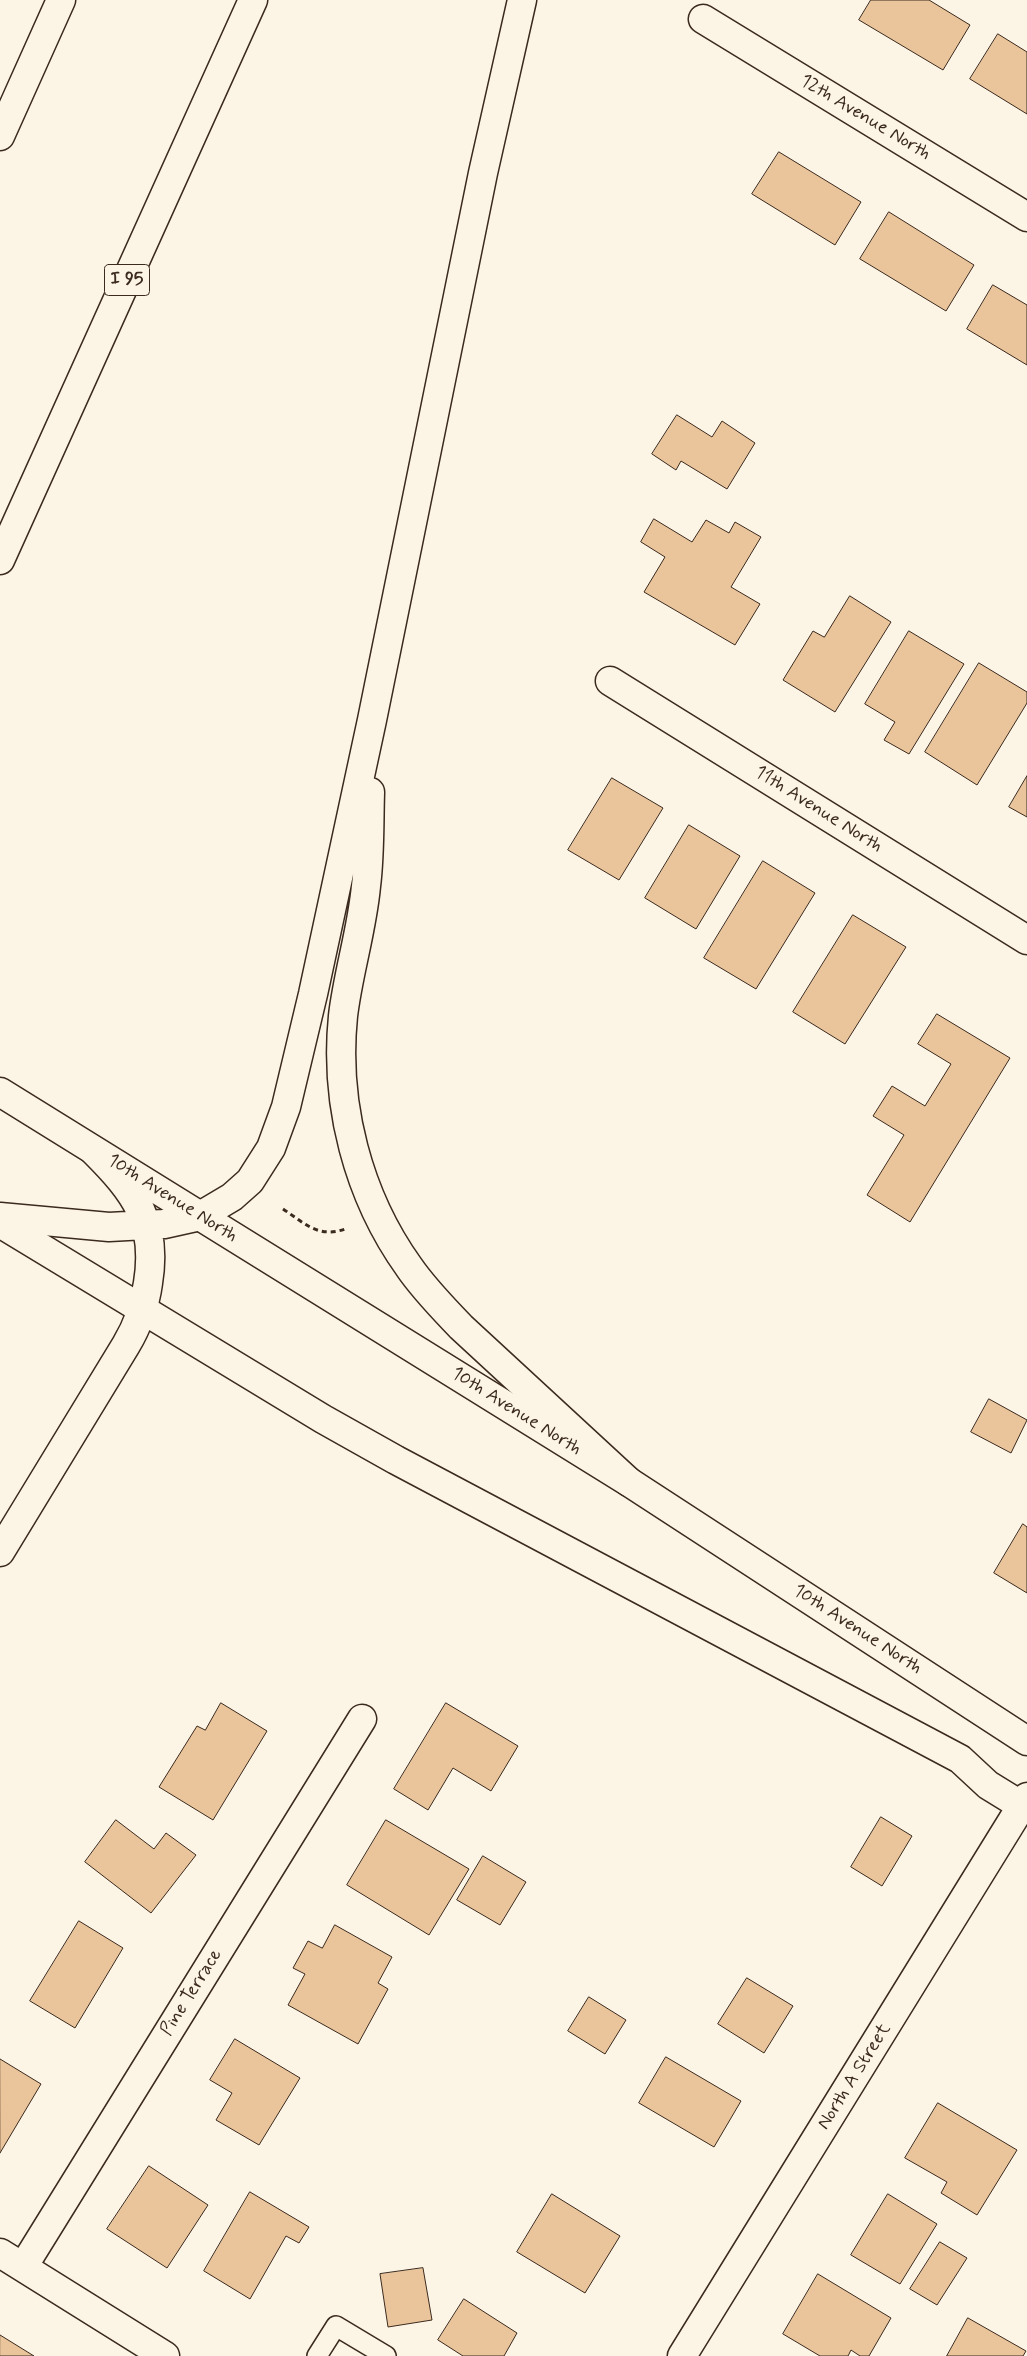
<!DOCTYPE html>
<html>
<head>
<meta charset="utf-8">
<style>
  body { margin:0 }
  canvas { display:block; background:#fcf5e5 }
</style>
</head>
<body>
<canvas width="1027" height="2356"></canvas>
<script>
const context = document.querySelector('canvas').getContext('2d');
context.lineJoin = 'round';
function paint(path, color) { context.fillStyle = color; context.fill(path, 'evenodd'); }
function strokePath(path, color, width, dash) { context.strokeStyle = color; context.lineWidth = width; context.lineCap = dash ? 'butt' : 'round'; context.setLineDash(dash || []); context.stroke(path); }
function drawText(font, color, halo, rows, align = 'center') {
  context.font = font + ' Mynerve,sans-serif'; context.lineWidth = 5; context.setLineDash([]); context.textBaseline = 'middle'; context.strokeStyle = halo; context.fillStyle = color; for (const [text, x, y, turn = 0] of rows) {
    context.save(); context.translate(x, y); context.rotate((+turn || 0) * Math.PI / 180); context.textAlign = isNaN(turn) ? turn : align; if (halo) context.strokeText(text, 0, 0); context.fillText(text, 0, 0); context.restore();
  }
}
const building = new Path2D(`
  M871,0h58l41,25 -27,45 -84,-50z
  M998,34l29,18v62l-57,-35z
  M779,152l82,50 -26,43 -83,-51z
  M889,212l85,53 -28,46 -86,-52z
  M993,285l34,20v60l-60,-36z
  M677,415l35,22 10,-16 33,22 -28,46 -46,-28 -5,9 -24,-16z
  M654,519l38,23 14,-22 23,13 6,-11 26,15 -30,50 29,17 -25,41 -91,-53 21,-35 -24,-15z
  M850,596l41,26 -56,90 -52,-32 30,-49 11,6z
  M909,631l55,33 -55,90 -25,-14 11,-18 -30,-18z
  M979,663l48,29v11l-50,82 -52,-33z
  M1027,776v41l-18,-10z
  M612,778l51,30 -44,72 -51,-30z
  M689,825l51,31 -44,73 -51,-31z
  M763,861l52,32 -59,96 -52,-31z
  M853,915l53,32 -61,97 -52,-32z
  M937,1014l73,44 -100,164 -43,-27 37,-60 -31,-19 19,-30 33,20 26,-42 -33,-20z
  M989,1399l38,21 -16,33 -40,-21z
  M1023,1524l4,3v66l-33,-20z
  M221,1703l46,28 -54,89 -54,-33 38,-61 8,4z
  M446,1703l72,43 -27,45 -38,-23 -25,42 -34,-21z
  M881,1817l31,19 -30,50 -31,-19z
  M116,1820l38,29 12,-16 30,22 -45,58 -66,-51z
  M386,1820l83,49 -40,66 -82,-50z
  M483,1856l43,26 -26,43 -43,-25z
  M79,1921l44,27 -48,80 -45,-27z
  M335,1925l57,32 -14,26 10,6 -30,55 -70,-39 17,-31 -12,-6 15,-27 14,7z
  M747,1978l46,28 -29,47 -46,-29z
  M589,1997l37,23 -21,34 -37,-23z
  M235,2039l65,39 -41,67 -43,-25 16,-27 -22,-13z
  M666,2057l75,44 -27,46 -75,-44z
  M0,2059l41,25 -41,69z
  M938,2103l79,47 -40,65 -36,-22 6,-11 -42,-24z
  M149,2166l59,39 -41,63 -60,-39z
  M250,2192l59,35 -10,16 -13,-7 -36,63 -46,-28z
  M552,2194l68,42 -35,57 -68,-41z
  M888,2194l49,30 -37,60 -49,-29z
  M940,2242l27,16 -30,47 -27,-16z
  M423,2268l9,52 -44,7 -8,-53z
  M818,2274l73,44 -22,38h-9l-9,-6 -3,6h-28l-37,-22z
  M464,2299l53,34 -13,23h-41l-25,-16z
  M968,2318l58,33 -3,5h-76z
  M0,2335l34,21h-34z`);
paint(building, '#eac59b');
strokePath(building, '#3b2a1e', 1);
const lane = new Path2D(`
  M317,2356l19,-30 50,30`);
const street = new Path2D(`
  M703,19l324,198
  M610,681l417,259
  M0,2253l165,103
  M23,2267l339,-548`);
const secondary = new Path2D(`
  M0,1092l629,390 398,259
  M0,1223l323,196 73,41 564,299 28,26 39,24
  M682,2356l345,-559`);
const highway = new Path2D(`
  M0,136l61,-136
  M0,560l253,-560
  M370,792c-1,31 0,63 -4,94 -4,44 -18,87 -23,130 -9,88 15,180 66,251 15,22 34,41 52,60l168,155
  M0,1217l109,10 55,-3 36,-8 32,-19 18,-16 21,-33 15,-41 27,-113 59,-274 111,-547 39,-173
  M0,1552l126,-207c12,-20 19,-40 22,-62 10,-61 -13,-91 -54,-132`);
strokePath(lane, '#3b2a1e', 22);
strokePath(street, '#3b2a1e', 31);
strokePath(secondary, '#3b2a1e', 31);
strokePath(highway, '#3b2a1e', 31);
strokePath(new Path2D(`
  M283,1209c24,16 36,30 65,19`), '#3b2a1e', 3, [5, 4]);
strokePath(lane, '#fcf5e5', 19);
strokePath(street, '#fcf5e5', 28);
strokePath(secondary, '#fcf5e5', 28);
strokePath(highway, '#fcf5e5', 28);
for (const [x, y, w] of [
  [127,280,45]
]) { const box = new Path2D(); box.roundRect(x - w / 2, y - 15.5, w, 31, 4); context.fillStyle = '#fcf5e5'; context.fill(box); strokePath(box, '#3b2a1e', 1); }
drawText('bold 18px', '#3b2a1e', null, [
  ["I 95",127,280]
]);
drawText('19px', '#3b2a1e', '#fcf5e5', [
  ["12th Avenue North",865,118,31],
  ["11th Avenue North",818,810,32],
  ["10th Avenue North",172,1199,32],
  ["10th Avenue North",516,1412,32],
  ["10th Avenue North",857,1630,33],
  ["Pine Terrace",192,1993,-58],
  ["North A Street",855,2077,-58]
]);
</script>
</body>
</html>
